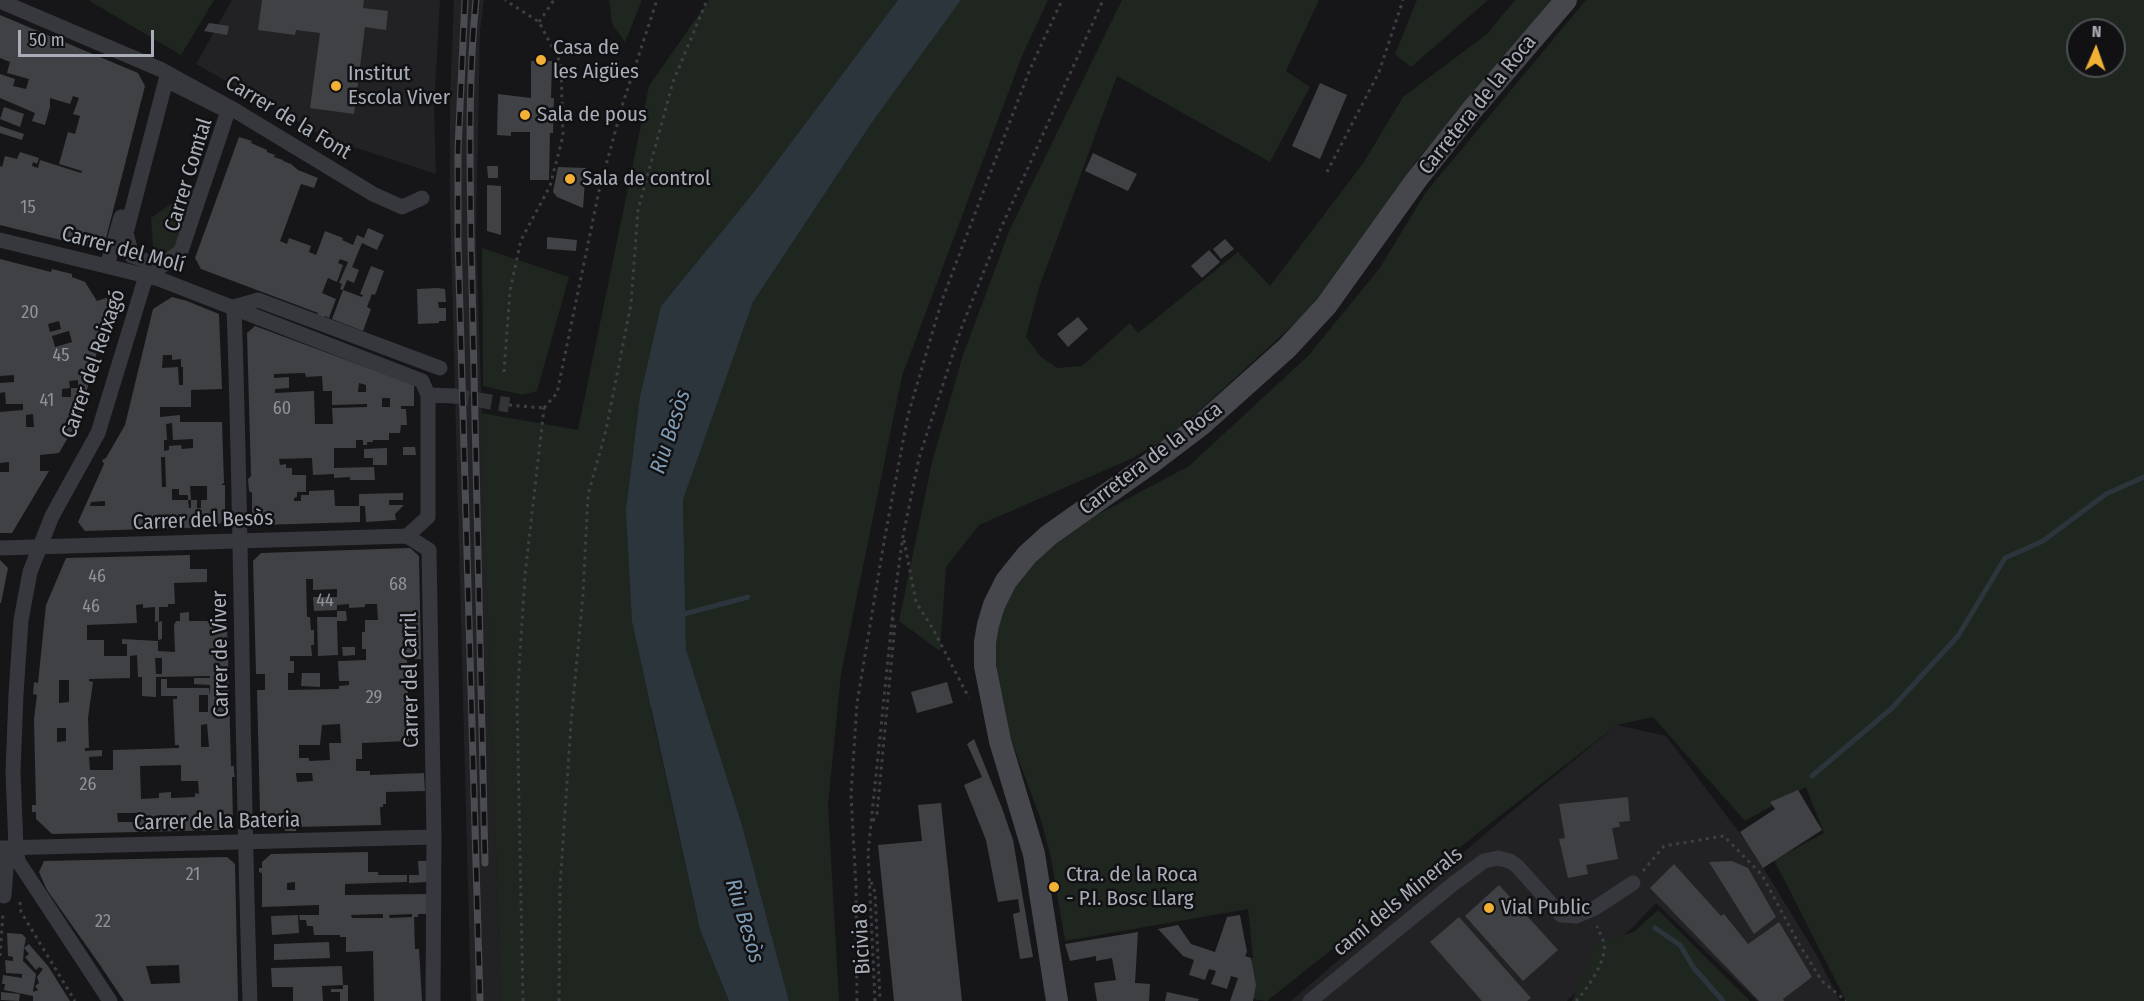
<!DOCTYPE html>
<html>
<head>
<meta charset="utf-8">
<style>
  body { margin:0 }
  #map { position:relative; width:2144px; height:1001px; overflow:hidden; background:#161618; font-family:"Fira Sans Condensed",sans-serif }
  canvas { display:block }
  .north { position:absolute; left:2066px; top:18px; width:60px; height:60px; box-sizing:border-box; background:#111113; border:2px solid #4d4f55; border-radius:50%; rotate:2deg; font-size:16px; font-weight:700; line-height:24px; text-align:center; color:#a8adb8 }
  .north::after { content:''; display:block; margin:auto; width:21px; height:27px; background:#f2b134; clip-path:polygon(50% 0,100% 100%,50% 72%,0 100%) }
  .scale { position:absolute; left:18px; top:30px; width:136px; height:27px; box-sizing:border-box; border:3px solid #a8adb8; border-top:0; padding-left:8px; font-size:18px; line-height:21px; white-space:nowrap; color:#a8adb8; -webkit-text-stroke:4px #111113; paint-order:stroke }
</style>
</head>
<body>
<div id="map">
<canvas width="2144" height="1001"></canvas>
<div class="north">N</div>
<div class="scale">50 m</div>
</div>
<script>
const context = document.querySelector('canvas').getContext('2d');
context.lineJoin = 'round';
function paint(path, color) { context.fillStyle = color; context.fill(path, 'evenodd'); }
function strokePath(path, color, width, dash) { context.strokeStyle = color; context.lineWidth = width; context.lineCap = dash ? 'butt' : 'round'; context.setLineDash(dash || []); context.stroke(path); }
function drawText(font, color, halo, rows, align = 'center') {
  context.font = font + ' "Fira Sans Condensed",sans-serif'; context.lineWidth = 5; context.setLineDash([]); context.textBaseline = 'middle'; context.strokeStyle = halo; context.fillStyle = color; for (const [text, x, y, turn = 0] of rows) {
    context.save(); context.translate(x, y); context.rotate((+turn || 0) * Math.PI / 180); context.textAlign = isNaN(turn) ? turn : align; if (halo) context.strokeText(text, 0, 0); context.fillText(text, 0, 0); context.restore();
  }
}
paint(new Path2D(`
  M232,0h208l-6,109 2,65 -110,-36 -130,-74z
  M454,0h30l-4,31 -4,204 25,766h-30l-21,-797v-105z
  M1617,725l49,11 85,112 64,104 25,49h-83l-101,-98 -25,26 -21,17 -19,30 -24,25h-276l215,-185z`), '#222225');
paint(new Path2D(`
  M88,0h126l-33,55z
  M609,0h33l-17,42 -13,-18z
  M709,0h189l-144,192 -93,114 -10,404 49,220 29,71h-228l-20,-588 97,17 71,-344z
  M961,0h87l-26,56 -120,320 -61,298 -13,131 11,196h-50l-47,-176 -56,-176 -3,-149 70,-198 120,-181z
  M1122,0h197l-33,71 24,16 -40,75 -153,-86 -78,212 -13,49 14,19 17,12 25,-2 48,-43 8,10 100,-81 32,34 94,-124 39,-65 84,-63 28,-34h38l-137,161 -98,141 -142,130 -43,26 -154,67 -33,42 -6,84 -41,-30 33,-159 31,-107 47,-126z
  M1417,0h71l-77,67 -16,-13z
  M1586,0h558v1001h-298l-72,-141 50,-27 -18,-46 -61,34 -92,-104 -36,8 -120,93 -230,183 -29,-4 15,-40 -5,-48 -183,32 -14,-83 -10,-38 -39,-105 -14,-123 17,-28 184,-98 119,-110 71,-87 47,-77zM2078,30h36v36h-36z
  M203,181l-22,72 -17,11 -11,-18 -2,-28z
  M482,248l87,29 -32,114 -14,4 -40,-9z
  M1658,910l92,91h-178l25,-59 37,-10z`), '#1e261f');
paint(new Path2D(`
  M898,0h63l-88,121 -120,181 -70,198 3,149 56,176 47,176h-60l-29,-71 -68,-309 -6,-111 14,-113 21,-91 93,-114z`), '#2c353c');
strokePath(new Path2D(`
  M680,615l68,-18
  M1812,776l80,-68 66,-72 47,-78 38,-17 63,-47 38,-17
  M1655,928l25,17 13,22 30,34`), '#2c353c', 5);
paint(new Path2D(`
  M262,0h102l-1,8 25,3 -2,19 -21,-3 -11,87 -44,-6 10,-75 -24,-3 -1,5 -37,-5z
  M0,15l138,58 7,13 -40,156 -12,6 -93,-23v-59l2,1 3,-11 12,3 3,-7 19,6 -2,6 -4,-2 -1,4 6,2 2,-8 41,13 1,-2 -23,-7 9,-32 7,2 5,-18 -7,-2 6,-16 -6,-2 -3,8 -20,-6v9l-5,18 -13,-4 3,-8 -35,-15v-24l15,5 -2,7 13,3 3,-10 -22,-6 3,-11 -10,-4z
  M209,23l20,3 -2,9 -23,-4z
  M531,61h21l-1,37h3l-1,35h-3l-1,47h-19v-48h-19v4l-14,-1 1,-41 33,4z
  M1320,83l27,12 -27,64 -28,-13z
  M4,107l20,7 -4,13 -20,-8z
  M0,126l24,8 -2,6 -22,-7z
  M239,137l13,4 -1,2 16,7v2l8,3 -1,2 9,3v1l8,3 7,6 20,8 -4,10 -13,-4 -21,57 7,3 2,-6 22,8 -2,6 7,3 9,-24 18,7 -1,2 11,5 4,-10 7,3 4,-10 16,7 -7,15 -15,-7 -10,24 7,3 -5,13 -7,-3 -4,10 19,7 1,-2 -3,-1 11,-28 13,5 -9,24 -3,-1 -5,13 4,2 -8,22 -31,-12 11,-29 -3,-1 2,-5 -3,-1 9,-21 -8,-3 -2,4 5,2 -6,17 -9,-4 -6,15 14,6 -7,19 -4,-2 -2,3 -7,-2 2,-4 -117,-44 -6,-11z
  M1093,153l44,21 -9,17 -43,-20z
  M487,166h11v12h-10z
  M558,167l28,1 -3,40 -26,-11 -4,-5z
  M487,185l14,1v49l-14,-4z
  M547,237l30,3 -1,11 -29,-2z
  M1225,239l9,10 -13,10 -8,-10z
  M1209,250l11,12 -18,16 -11,-12z
  M0,259l51,13 1,-3 20,5v3l13,5 12,19 15,-5 -27,101 3,1 -1,8 -4,1 -2,8 -22,38 -19,2v16h9l-37,62h-12v-61h9v-10l-9,1v-51l23,-2v-6h-17l-1,-12 -5,1v-10l14,-1v-7l-14,1zM59,321l2,8 -11,3 -2,-8zM69,331l3,11 -17,5 -3,-11zM78,380v8h-7v9h-9v-8l8,-1 -1,-7zM33,414l1,13h-8v-12z
  M438,288l7,1 1,13h-8l1,6h7v13h-7v2l-21,1 -1,-35z
  M172,297l15,4 32,13 3,75 -31,1v17h-31v10l20,-2v7h42l2,61 -3,2h4v33l-8,9 -132,4 -7,-9 26,-58 -2,-4 4,-2 19,-33 28,-116zM163,355h9v5l9,-1v8h2v18h-4l-1,-18 -16,1zM172,423l1,17 20,-1v9l-11,1 -1,-4 -12,1v4l-5,1v-11h3l-1,-16zM161,457h4l1,30h-4zM190,486h17v14h-6v8h-4v-8h-6v8h-2l-1,-8h-16v-11h7v6h9v5h3zM105,501v5h-15l1,-4z
  M1078,317l10,12 -20,18 -11,-13z
  M255,326l159,59v21h-13v3h5l1,16h-6l-1,8h-11v7h-16v2h-6v3h-4v-5h-7v8h-22v20l40,-1 1,13h-25v-3l-16,1v-4l-21,1 -1,-17 -33,1 1,6 6,-1v4h6v7h14v17h-9v5l-3,1v3h7v-6h8v-4l25,-1 1,16h24v-12l44,-1v7h-14v5h15l-9,9 1,6 -30,2 -1,-16h-5v16l-99,3 -9,-5v-27l-3,-2 -1,-12 3,-3 -4,-143zM305,373l1,4 16,-1 1,15h9v14l35,-1v3l-35,1 1,16h-18l-1,-33 -39,2v-4l14,-1v-11l-15,1v-4zM359,383l7,2v7h-8zM382,398h8v9h-8z
  M403,447h12l1,8h-13z
  M387,448v17h-14v-7h-9v-9z
  M410,548l9,8 2,103h-14l2,82 -47,2v16h-6v12h14v4l54,-2 1,18 -39,1v12h-3v3h-3l1,18 -85,2v4h-11v-3h-18l-7,-8v-7l-3,-123h8v-16h-9l-3,-113 8,-8zM306,579h7v11l24,-1v8h-24l1,14 23,-1v-5l12,-1v4l16,-1v-3h12l1,16h-13v12h-3v17h4v11l-28,1 1,20h10v4l-10,1v3l-51,1v-17h6v-12h-4v-5h22l-1,-11h3v-15h-3l-1,-13h-3zM340,724l1,19h-12l1,17 -21,1v-3h-10v-13h21l2,-20zM296,773h16l1,8 -16,1z
  M190,555v14h17v13l-33,1 1,21h-7v3h-9v14l-4,1v-15l-12,1v-4l-7,1 1,18 -50,2v15h17v16h23v-12h-5v-5l36,2v10l17,1 -1,-27 2,-4h4v-8l9,-1v9h38l4,145h3v6l1,5h-3v2l1,41 -7,10 -174,4 -16,-15v-7h-4v-7h4l-2,-86 3,-24 -4,-1 1,-12 4,1 8,-78 20,-47zM137,655l1,22h4v19l14,1v-20l54,-1v2h-16v6l16,1v10l-1,-7h-42v-9h-6v17h16v3h-4l2,46h4v3l-66,2v20h-23l-1,-13 13,-1v-6l-17,1v-3h4l-1,-30 5,-36 -4,-1v-2l41,-1v-22zM155,658h7v16h-6zM59,680h10v22l-10,1zM199,695h9v17h-9zM207,724l2,23h-8v-22zM57,728h9v13l-9,1zM181,765v16h17l1,13 -4,-1v4l-24,1v-6l-12,1v5l-18,1 -1,-33zM117,813h24v9h-23z
  M0,560l8,8 -7,35h-1z
  M337,611h9l1,10h-10l1,34 -20,1 -1,-39h20z
  M162,621v18l-4,1v-18z
  M342,647h13v8l-12,1z
  M302,673h18v14l-19,-1z
  M947,682l6,21 -36,10 -6,-21z
  M974,739l28,69 11,32 20,117 -13,2 -7,-45 7,-2 -2,-13 -20,3 -12,-62 -22,-55 18,-8 -15,-33z
  M1798,790l24,40 -59,38 -23,-36 35,-23 -5,-7z
  M1628,797l2,24 -11,1 1,5 -8,1 6,31 -32,6 2,9 -20,4 -9,-39 6,-1 -6,-34z
  M941,803l21,198h-68l-16,-156 44,-4 -4,-36z
  M368,852v20h10v3h29v7l-62,2v11l82,-1 1,20h-10v3h-4l1,32h4l3,52h-48l-1,-50 -27,1v-15h-6v-2h-26l-1,-9h-6l-1,-6h-6l-1,-5h20v-10l-57,2v-34l-3,-1v-4h3v-6l9,-8zM295,882v8h-8v-7zM383,914v4h-31l-1,-3zM412,914v3l-22,1 -1,-3z
  M227,857l8,7 3,137h-114l-24,-36 -53,-75 -8,-18 5,-11zM179,965l1,18 -29,1 -5,-18z
  M418,861h9v21l-18,1v-8h10z
  M1732,861l16,7 28,49 -22,17 -45,-72z
  M1674,864l47,52 3,-2 24,30 31,-22 33,55 -29,22 1,2h-25l-109,-113z
  M1499,885l59,65 -35,31 -58,-65z
  M298,915l1,18 -27,2 -1,-19z
  M1240,915l7,37 -2,4 6,2 5,27 -3,16h-23l8,-23 -7,-2 -4,13 -16,-5 5,-13 -7,-2 -4,11 -16,-5 5,-15 -11,-4 -25,-27 20,-4 13,19 24,8 12,-35z
  M1459,917l72,81 -4,3h-45l-52,-59z
  M1138,932l-3,51 15,1 -1,17h-52l-3,-18 22,-3 -4,-22 -16,3v-5l-26,5 -5,-17z
  M7,933l15,1 4,4 -2,10 5,-4 5,6 14,16 22,35h-37v-5l-29,-6 1,-6h-3l1,-9 19,3v-4l-16,-1 -1,-13 8,1v-4l-5,-1zM24,948l5,6 -4,3 11,13 3,-3 4,2 -6,8 2,6 -4,3 3,4 -5,2 3,-18 -13,-13z
  M329,942l1,16 -56,2v-16z
  M342,966l1,19 -21,1 1,15h-30v-14h-21l-1,-19z
  M343,985h5v16h-8v-9h-9v-3h12z
  M1,992l19,2 -1,7 -18,-1z
  M1167,992l32,7 -1,2h-33z`), '#404145');
strokePath(new Path2D(`
  M454,396l55,9`), '#333438', 15, [15, 8]);
strokePath(new Path2D(`
  M539,22l15,-22
  M1327,172l52,-100 24,-72
  M504,372l6,-81 11,-51 29,-54 13,-50 -2,-72 -22,-42 -34,-22
  M509,405l35,3
  M544,408l13,-15 42,-202 24,-88 34,-103
  M904,540l12,62 17,27 36,69
  M873,821l4,-8 18,-189 -3,-7
  M1643,871l21,-25 60,-10 38,39 37,69 23,37 24,20
  M871,882l4,10 5,109
  M20,902l1,10 54,89
  M0,956l3,-43
  M523,1001l-6,-299 8,-127 19,-167
  M559,1001l1,-114 11,-164 12,-129 5,-99 18,-65 25,-126 7,-94 35,-128 34,-82
  M857,1001l-1,-115 -5,-91 6,-92 28,-167 23,-121 34,-115 88,-231 32,-69
  M875,1001l-7,-148 26,-252 9,-65 16,-78 42,-129 40,-101 102,-228
  M1576,1001c11,-12 31,-40 28,-57 -1,-6 -5,-12 -7,-18`), '#3d3f44', 3, [3, 4.5]);
strokePath(new Path2D(`
  M0,1l162,69 69,38 142,86 29,13 20,-9
  M166,80l62,31 -47,140 -19,15 -30,-10 -6,-23z
  M0,240l159,39 263,102 6,14v122l-21,19
  M107,266l14,-49
  M234,307c8,231 8,463 16,694
  M234,307l24,-7 182,68
  M428,395l26,1
  M407,536l22,14 5,287 -1,164
  M0,548l407,-12
  M0,848l434,-11
  M0,856h7l-3,40 -4,-1
  M110,1001l-92,-140 -2,-13 -3,-76 3,-78 5,-74 9,-48 22,-56 46,-83 48,-157
  M1310,1001l143,-117 31,-23 14,-3 12,3 7,5 44,49 15,1 19,-8 38,-25`), '#37383d', 15);
strokePath(new Path2D(`
  M1057,1001l-23,-147 -34,-113 -15,-75v-24l3,-17 6,-20 12,-24 21,-26 22,-20 102,-72 50,-38 86,-77 39,-42 91,-127 54,-68 95,-111`), '#45474d', 22);
const rail = new Path2D(`
  M465,0l-7,149v92l22,760
  M476,0c-8,80 -6,161 -5,241l14,622`);
strokePath(rail, '#4a4c52', 7);
strokePath(rail, '#111113', 4.5, [14]);
for (const [x, y, r, color] of [
  [541,60,6,"#f2b134"],
  [336,86,6,"#f2b134"],
  [525,115,6,"#f2b134"],
  [570,179,6,"#f2b134"],
  [1054,887,6,"#f2b134"],
  [1489,908,6,"#f2b134"]
]) { const dot = new Path2D(); dot.arc(x, y, r, 0, 2 * Math.PI); context.fillStyle = color; context.fill(dot); strokePath(dot, '#111113', 2); }
drawText('18px', '#8e929b', null, [
  ["15",28,208],
  ["20",30,313],
  ["45",61,356],
  ["41",47,401],
  ["60",282,409],
  ["46",97,577],
  ["68",398,585],
  ["44",325,601],
  ["46",91,607],
  ["29",374,698],
  ["26",88,785],
  ["21",193,875],
  ["22",103,922]
]);
drawText('21px', '#a8adb8', '#111113', [
  ["Casa de",553,48],
  ["les Aigües",553,72],
  ["Institut",348,74],
  ["Escola Viver",348,98],
  ["Sala de pous",537,115],
  ["Sala de control",582,179],
  ["Ctra. de la Roca",1066,875],
  ["- P.I. Bosc Llarg",1066,899],
  ["Vial Public",1501,908]
], 'left');
drawText('21px', '#a8adb8', '#111113', [
  ["Carretera de la Roca",1478,105,-51],
  ["Carrer de la Font",288,118,31],
  ["Carrer Comtal",189,175,-73],
  ["Carrer del Molí",123,250,15],
  ["Carrer del Reixagó",94,364,-71],
  ["Carretera de la Roca",1151,459,-37],
  ["Carrer del Besòs",203,521,-2],
  ["Carrer de Viver",221,654,-91],
  ["Carrer del Carril",411,680,-91],
  ["Carrer de la Bateria",217,822,-1],
  ["camí dels Minerals",1398,902,-39],
  ["Bicivia 8",862,939,-93]
]);
drawText('italic 22px', '#7f9bb3', '#111113', [
  ["Riu Besòs",671,432,-72],
  ["Riu Besòs",744,921,73]
]);
</script>
</body>
</html>
